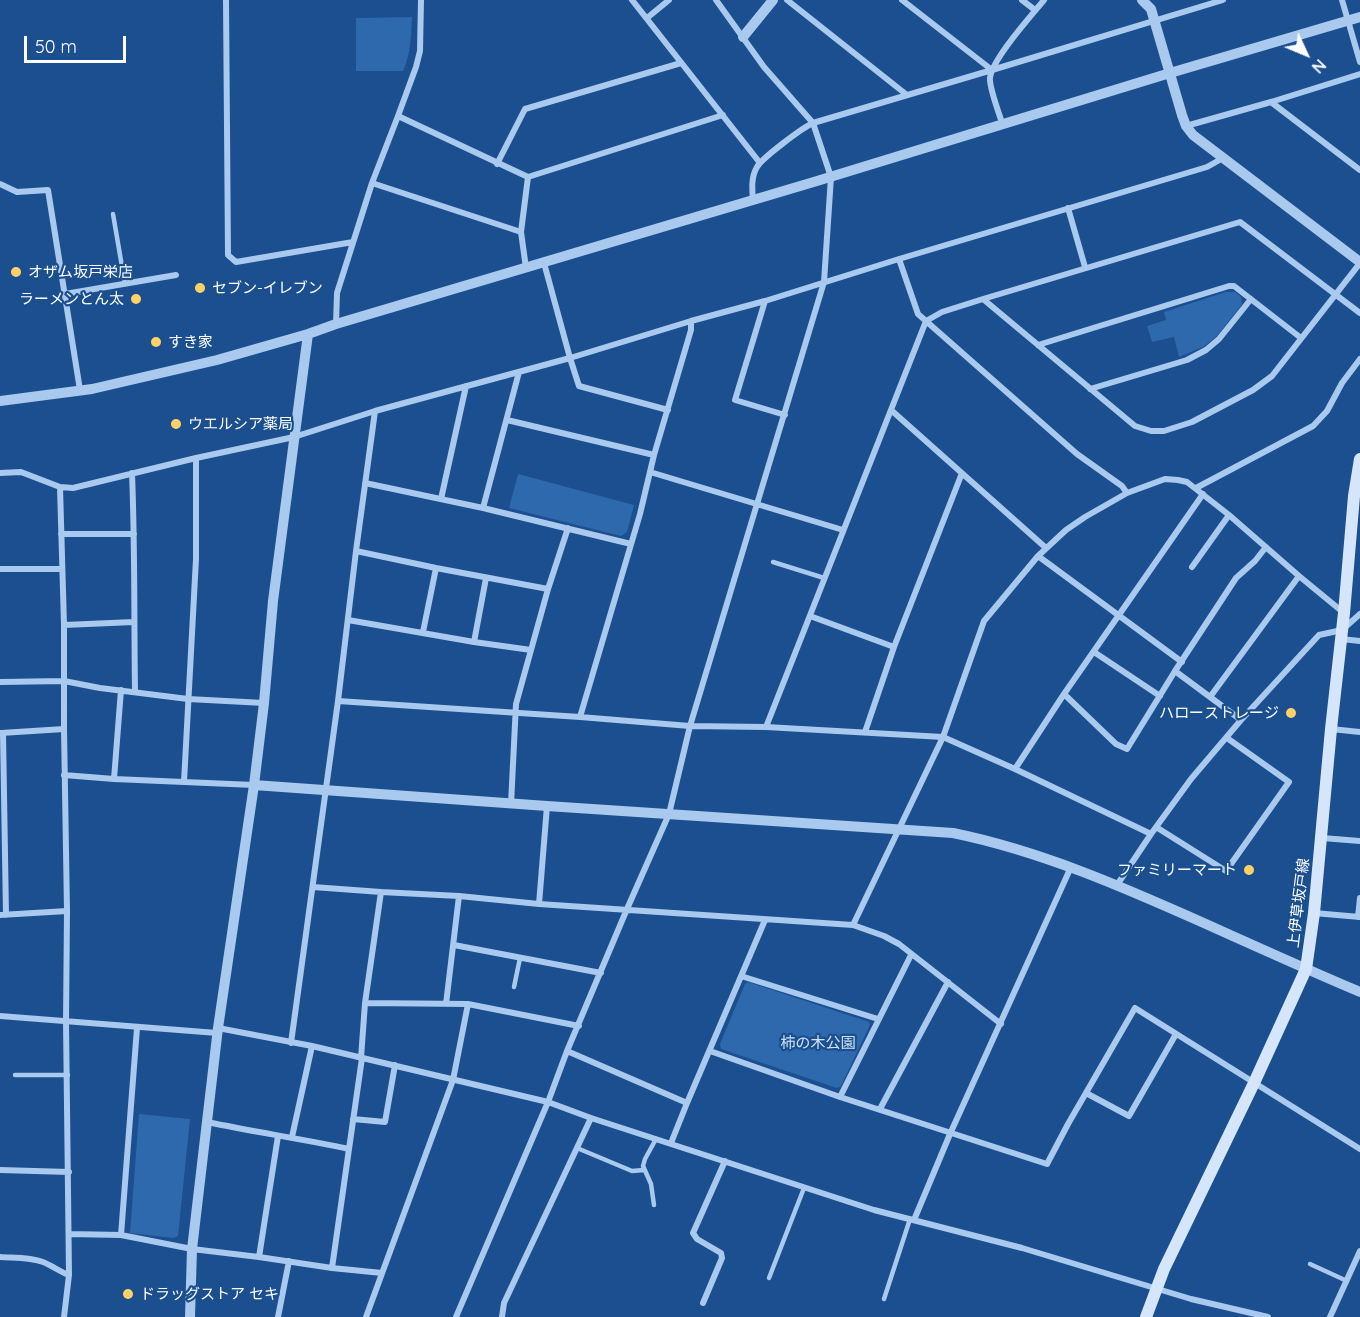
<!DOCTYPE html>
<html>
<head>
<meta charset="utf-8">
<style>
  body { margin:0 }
  #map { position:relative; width:1360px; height:1317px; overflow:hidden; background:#1b4f8f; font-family:Quicksand,sans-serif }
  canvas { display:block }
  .north { position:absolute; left:1276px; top:24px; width:60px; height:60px; -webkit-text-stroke:4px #1b4f8f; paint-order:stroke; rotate:134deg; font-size:16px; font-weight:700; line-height:24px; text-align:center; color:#fff }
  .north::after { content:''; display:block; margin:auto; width:21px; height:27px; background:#fff; clip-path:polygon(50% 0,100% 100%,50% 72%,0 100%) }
  .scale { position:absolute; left:24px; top:36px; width:102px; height:27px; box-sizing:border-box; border:3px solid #fff; border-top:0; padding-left:8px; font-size:18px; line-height:21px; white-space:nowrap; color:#fff; -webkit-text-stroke:4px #1b4f8f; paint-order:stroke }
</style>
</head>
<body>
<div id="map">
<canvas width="1360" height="1317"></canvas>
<div class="north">N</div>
<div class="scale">50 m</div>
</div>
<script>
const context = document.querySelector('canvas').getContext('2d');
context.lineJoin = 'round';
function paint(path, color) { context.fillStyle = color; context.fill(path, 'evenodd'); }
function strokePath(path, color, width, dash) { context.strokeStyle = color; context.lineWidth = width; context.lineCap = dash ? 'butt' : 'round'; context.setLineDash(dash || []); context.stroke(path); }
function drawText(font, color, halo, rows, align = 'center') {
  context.font = font + ' Quicksand,"Noto Sans JP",sans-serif'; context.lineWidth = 4.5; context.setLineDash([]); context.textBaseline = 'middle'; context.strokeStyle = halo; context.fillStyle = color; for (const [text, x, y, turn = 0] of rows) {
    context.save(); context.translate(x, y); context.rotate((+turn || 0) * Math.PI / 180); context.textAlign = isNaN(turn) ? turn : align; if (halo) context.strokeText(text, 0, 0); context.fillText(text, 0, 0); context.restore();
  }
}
paint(new Path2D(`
  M412,17c-1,19 -1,36 -9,54h-47v-53z
  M1226,292h9l6,5 1,7 -25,32 -14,11 -24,10 -5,-20 -22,5 -5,-16 19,-6 -2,-8z
  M518,474l116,31 -7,27 -6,4 -112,-28z
  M748,982l121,40 1,3 -29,61 -4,2 -116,-39 -1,-5 25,-60z
  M139,1114l51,5 -12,117 -4,2 -44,-5z`), '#2e69ad');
strokePath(new Path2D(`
  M113,214l12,70
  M773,562l51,16
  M514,987l6,-29
  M15,1075h53
  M577,1148l55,23 12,-1
  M654,1205l-3,-21 -8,-18 2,-7 11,-20
  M1310,1264l37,17
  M769,1278l35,-90
  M884,1299l26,-80`), '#a9c9ee', 4.5);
strokePath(new Path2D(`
  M226,0l2,255 8,7 117,-20
  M632,0l128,163
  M787,0l120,95
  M902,0l90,70
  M1022,0l13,10
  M1342,0l18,62
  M647,18l22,-18
  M1271,102l89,68
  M398,116l130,61 195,-62
  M1002,123c-3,-10 -13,-36 -12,-45 2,-19 41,-62 54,-78
  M1186,126l85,-24 89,-28
  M497,164l28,-55 156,-46
  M372,183l149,49
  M0,184l17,8 31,-2 32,200
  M753,200c-1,-11 -2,-23 4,-33 5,-9 45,-39 56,-44l179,-53 231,-70
  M1068,208l17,59
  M899,259l19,55 159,140 45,32 5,7
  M526,268l-5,-36 7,-55
  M65,294l111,-19
  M983,299l257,-77 120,91
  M765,301l-30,99 50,15
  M336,324l1,-31 35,-110 26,-67 18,-49 4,-16 1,-51
  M1038,345l191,-59h5l67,52
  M1090,389l97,-29 19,-10 13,-11 32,-40
  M668,410l-89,-24 -9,-28 121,-37 74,-20 134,-42 308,-92 16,-9
  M891,410l155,138
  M507,420l147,35
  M196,458v101l-12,223 70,3
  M650,472l193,58
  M0,473l21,-1 39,15 13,1 123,-30 98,-21 81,-26 195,-53 -26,-95
  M132,473c3,73 2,146 3,219
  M365,483l118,25 148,36
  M60,487l4,138
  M1196,488l117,-62 14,-15 15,-28 18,-24
  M441,499l25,-113
  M483,508l36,-136
  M61,534h73
  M356,551l80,17 112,21
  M1038,556l144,106
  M1192,567l37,-52
  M0,569h62
  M810,616l84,31
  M348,620l126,22 57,8
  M423,632l13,-64
  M1341,639l19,2
  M474,642l12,-64
  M1094,652l66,44
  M1175,671l66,49
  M0,682l64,-1 36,7 88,11 76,4
  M1064,694l52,50 11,5 48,-78 61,-93 19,-17 11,-14
  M1210,697l89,-121
  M338,701l242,16 110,9 76,1 177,10 72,32 136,65
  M580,717l60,-203 14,-59 37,-125v-9
  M766,727l160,-406 16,-9 41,-13 152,127 16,5h13l28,-9 61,-32 19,-14 88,-113
  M1331,729l29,3
  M865,732l29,-85 68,-174
  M1,733l63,-4
  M3,733l3,182
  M1015,769l49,-75 139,-200
  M64,775l50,4 7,-89
  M114,779l70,3
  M511,804l5,-100 32,-115 20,-61
  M547,806l-8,98 314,21 31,11 15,8 102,80
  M1156,827l70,44 63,-89 -62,-44
  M1322,838l38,3
  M1117,885l34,-51 40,-55 50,-59 78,-85 23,-5 18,-16
  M313,887l68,5 78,4 -13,108
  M459,896l80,8
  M1314,913l46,4
  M0,915l67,-4
  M1358,917l2,-19
  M853,925l90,-188 41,-116 54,-65 28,-26 19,-13 42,-24 38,-14 13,1 9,2 42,33 70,61 45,37
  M454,945l147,28
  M741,976l137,43
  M365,1003l103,1 111,22
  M0,1016l217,17
  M218,1028l94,18 236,56 43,16 283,92 148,38 169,51 77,18
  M291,1043l47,-342 18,-150 19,-140
  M567,1051l120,52
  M710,1051l130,46 207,67 21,-40 67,-116 225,141
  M361,1058l4,-55 16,-111
  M1086,1093l43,23 47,-82
  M840,1097l71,-142
  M880,1109l68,-127
  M353,1119l32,3 10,-57
  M207,1122c48,10 95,17 142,27
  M292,1137l20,-91
  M671,1143l16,-40 78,-183
  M0,1170l69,2
  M914,1220l36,-86 121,-267
  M69,1234l52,1 71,14 67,8 73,11 50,5
  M121,1235l16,-207
  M0,1257c14,1 30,0 43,5 10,4 17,10 26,13
  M259,1257l19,-121
  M332,1268l30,-210
  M703,1303l19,-45 -1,-5 -24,-14 -4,-6 32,-72
  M64,1317l5,-42 -3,-253 1,-111 -3,-182v-104l70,-3
  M278,1317l11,-56
  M366,1317l87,-237 15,-76
  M456,1317l92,-215 19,-51 60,-142 42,-95 21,-88 134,-444 7,-105 -18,-54 -49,-56 -48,-67
  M502,1317l2,-14 87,-185
  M1330,1317l30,-66`), '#a9c9ee', 6);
strokePath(new Path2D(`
  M1142,0l9,9 31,106 4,11 7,9 167,127
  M743,37l30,-37
  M0,401l92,-12 125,-29 91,-26 28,-10 481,-143 353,-108 190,-56
  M254,785l293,21 406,27c88,18 170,54 253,91 51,23 102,46 154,68
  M190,1317l2,-68 26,-221 36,-243 10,-82 9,-102 35,-267`), '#a9c9ee', 10);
strokePath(new Path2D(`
  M1146,1317l18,-48 90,-186 52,-114 8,-56 17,-184 13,-116 10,-117 6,-37`), '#d6e6fa', 12);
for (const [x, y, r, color] of [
  [16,272,6,"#ffd166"],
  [200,288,6,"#ffd166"],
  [136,299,6,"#ffd166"],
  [156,342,6,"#ffd166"],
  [176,424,6,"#ffd166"],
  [1291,713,6,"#ffd166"],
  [1249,870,6,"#ffd166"],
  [128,1294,6,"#ffd166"]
]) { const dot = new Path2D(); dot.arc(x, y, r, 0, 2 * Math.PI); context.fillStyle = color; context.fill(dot); strokePath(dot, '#1b4f8f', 2); }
drawText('15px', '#fff', '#1b4f8f', [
  ["オザム坂戸栄店",28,272],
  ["セブン-イレブン",212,288],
  ["ラーメンとん太",124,299,"right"],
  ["すき家",168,342],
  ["ウエルシア薬局",188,424],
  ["ハローストレージ",1279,713,"right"],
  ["ファミリーマート",1237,870,"right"],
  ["ドラッグストア セキ",140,1294]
], 'left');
drawText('15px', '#fff', '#1b4f8f', [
  ["上伊草坂戸線",1299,903,-83]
]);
drawText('15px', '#cfe3fa', '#1b4f8f', [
  ["柿の木公園",818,1043]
]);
</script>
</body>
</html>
